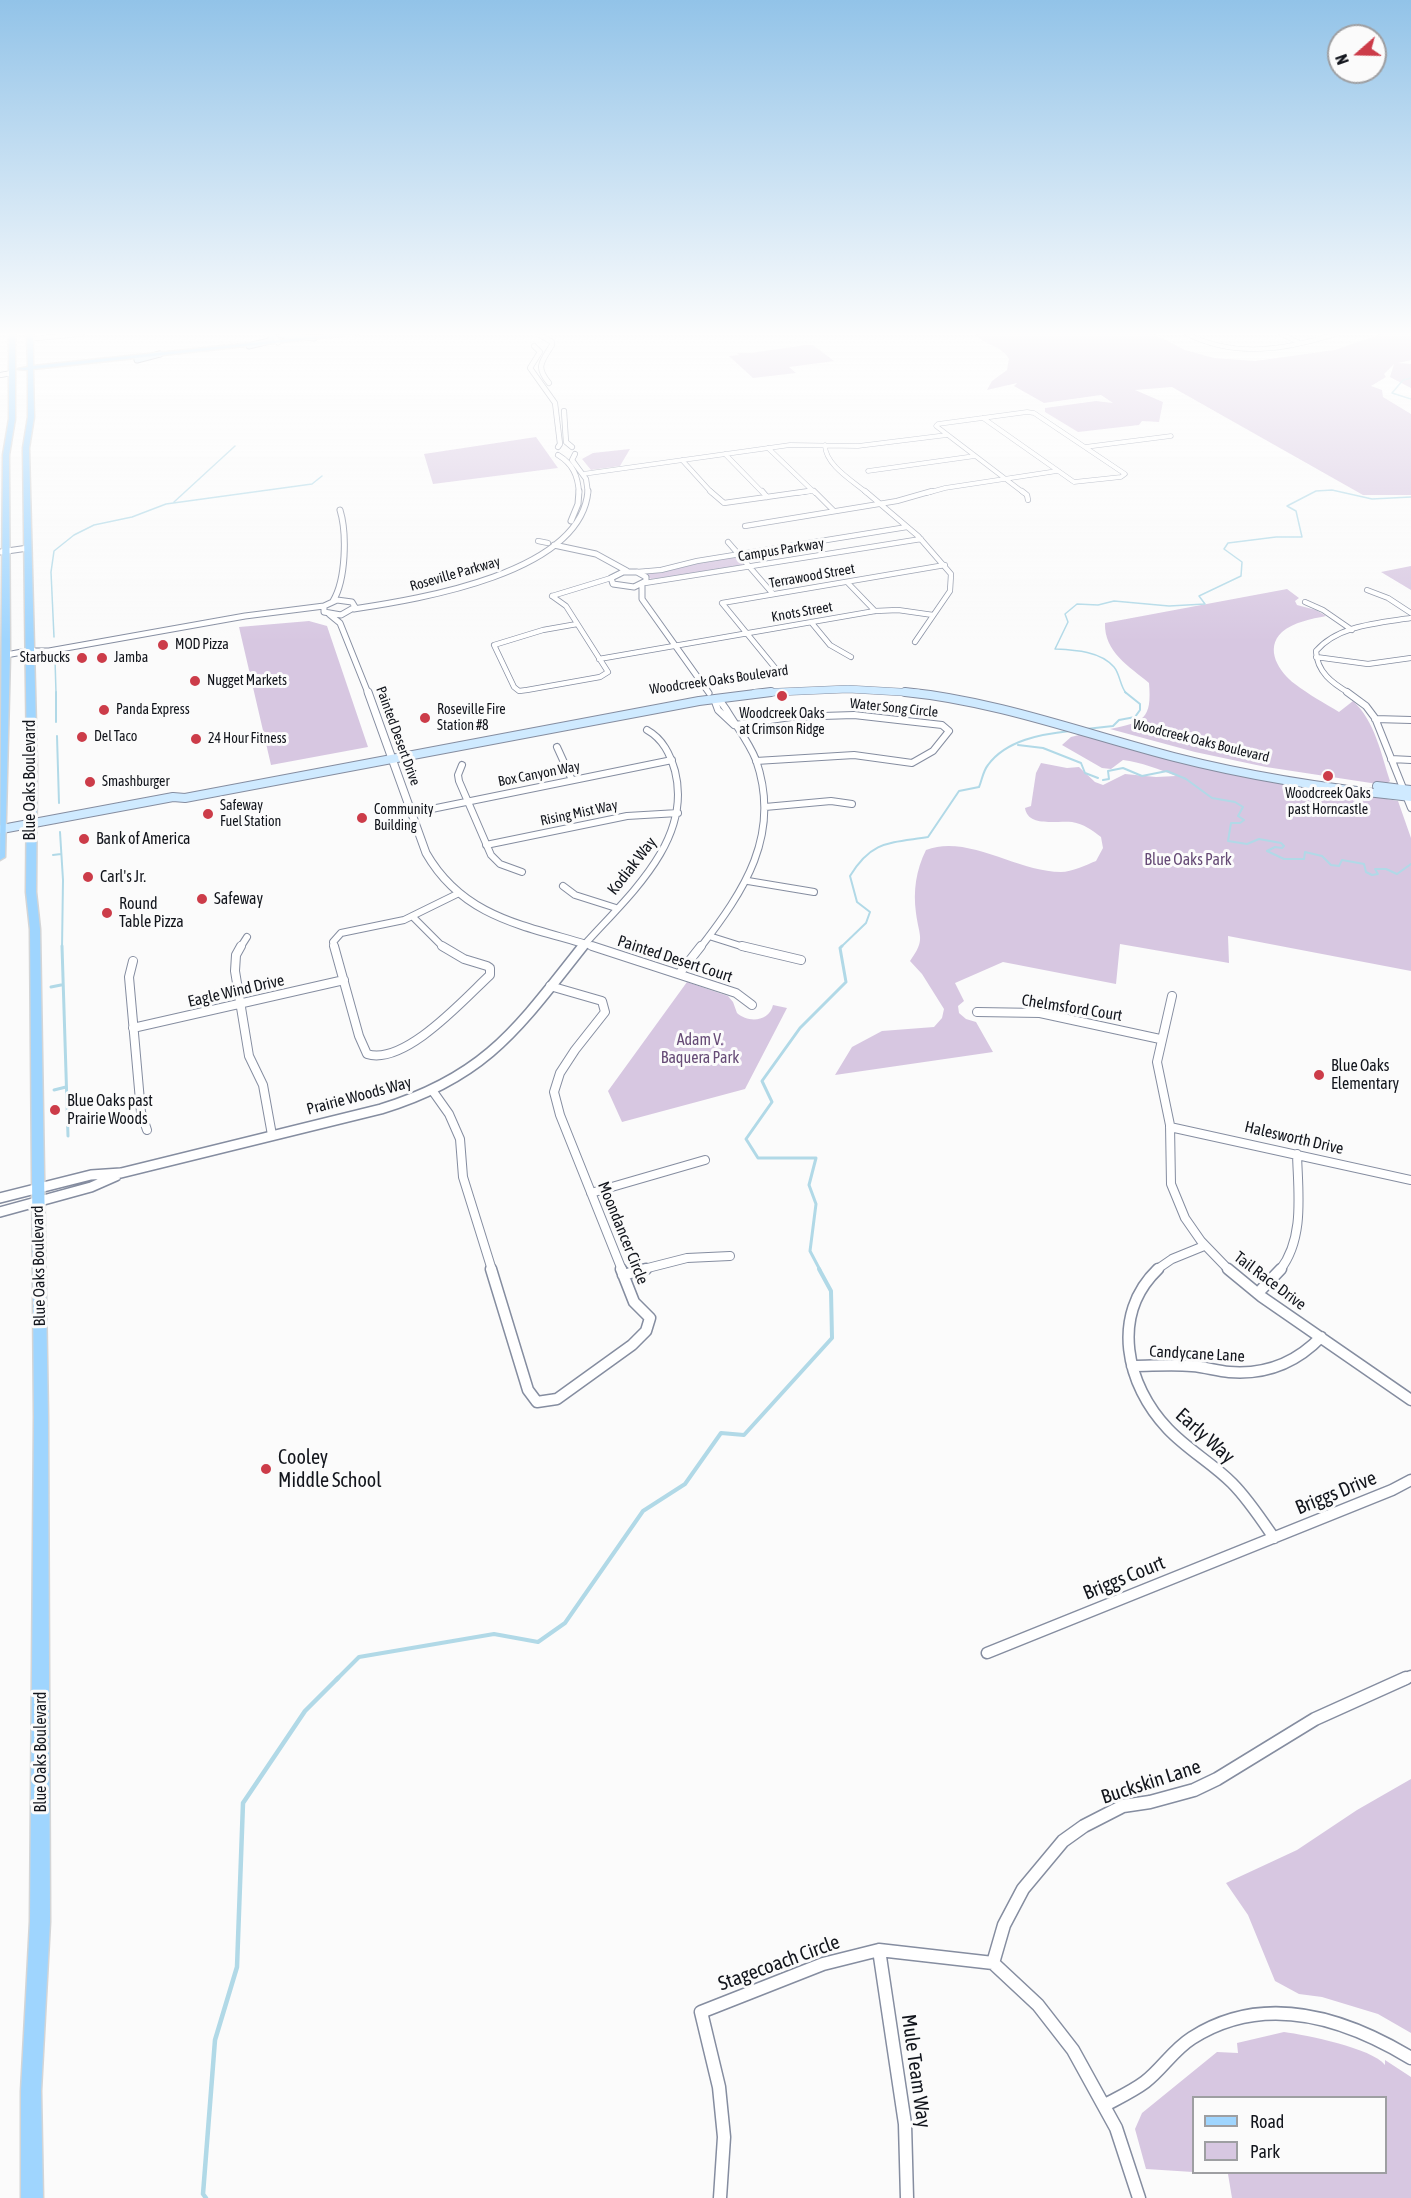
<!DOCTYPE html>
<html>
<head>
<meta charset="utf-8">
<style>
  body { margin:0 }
  #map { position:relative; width:1411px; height:2198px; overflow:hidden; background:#fbfbfb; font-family:"Asap Condensed",sans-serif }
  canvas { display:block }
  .legend { position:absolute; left:1192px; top:2096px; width:195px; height:78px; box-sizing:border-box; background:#fbfbfb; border:2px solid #9e9fa2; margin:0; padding:8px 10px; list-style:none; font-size:18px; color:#12151c }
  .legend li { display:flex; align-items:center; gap:12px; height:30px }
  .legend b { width:30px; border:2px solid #9e9fa2 }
  .north { position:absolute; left:1327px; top:24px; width:60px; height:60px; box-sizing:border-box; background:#fbfbfb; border:2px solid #9e9fa2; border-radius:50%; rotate:250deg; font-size:16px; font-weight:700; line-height:24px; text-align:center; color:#12151c }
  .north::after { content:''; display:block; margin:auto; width:21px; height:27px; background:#cc3c49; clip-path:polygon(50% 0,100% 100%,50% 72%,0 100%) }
</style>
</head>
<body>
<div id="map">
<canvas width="1411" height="2198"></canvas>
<ul class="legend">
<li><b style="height:8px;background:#9fd5fe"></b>Road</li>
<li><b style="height:16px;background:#d7c7e1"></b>Park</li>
</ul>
<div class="north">N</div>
</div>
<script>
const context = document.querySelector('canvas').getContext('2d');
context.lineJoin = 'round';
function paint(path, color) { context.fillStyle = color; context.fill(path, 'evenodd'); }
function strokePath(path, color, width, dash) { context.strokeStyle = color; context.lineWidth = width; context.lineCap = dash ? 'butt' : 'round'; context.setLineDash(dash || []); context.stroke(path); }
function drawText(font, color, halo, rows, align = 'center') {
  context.font = font + ' "Asap Condensed",sans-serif'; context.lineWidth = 6; context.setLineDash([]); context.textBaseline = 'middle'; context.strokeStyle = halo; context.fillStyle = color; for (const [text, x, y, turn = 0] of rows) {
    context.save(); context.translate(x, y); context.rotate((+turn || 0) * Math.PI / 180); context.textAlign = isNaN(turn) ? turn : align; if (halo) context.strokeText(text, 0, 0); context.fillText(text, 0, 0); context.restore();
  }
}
paint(new Path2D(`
  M976,334h178l31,16 29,8 41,3 80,-11 46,-16h30v26l-13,3 13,1v24l-21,-11 4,-13 -10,10 2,3 -15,9 11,4 1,7 28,17v81h-48l-191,-108 -37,3 28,12 -4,20 -17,-1 -3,4 -61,7 -33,-20v-4l51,-7 17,2 -12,-8 -57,8 -30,-17 3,-3 -30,7 5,-9 15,-11 2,-11c-7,-14 -25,-13 -33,-25z
  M806,345h7l21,16 -45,6 7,6 -43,5 -24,-22 10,-1 -2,-2h14z
  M536,437l22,31 -125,16 -9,-30z
  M630,449l-10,17 -29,4 -9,-11 11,-6z
  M735,556l10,10 -94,13 -7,-6z
  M1411,566v24l-30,-18z
  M1287,589l12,9 -4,3 2,4 19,5 10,6c-15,3 -32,6 -44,16 -18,17 -3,40 13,52 13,10 29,19 44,28l14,-11c22,20 28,53 37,80l-4,3 -15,-1 -105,-16 -71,-15 -85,-23c34,-7 42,-10 39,-46 -20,-17 -45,-31 -44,-60z
  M309,621l18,5 41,121 -97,18 -32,-138z
  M1083,734l91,26 224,41 13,37v133l-183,-35 1,27 -109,-19 -4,40 -113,-22 -48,21 9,18 -6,5 1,7 7,6 10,3 17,30 -158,23 17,-28 30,-16 52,-4 8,-9 2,-9 -22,-35 -12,-13c16,-22 9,-24 6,-48 -3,-22 0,-43 10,-63 42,-16 91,22 135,22 11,0 25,-7 35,-11l7,-13 -2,-11c-9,-7 -17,-13 -29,-15 -14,-2 -44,6 -47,-14l6,-2 5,-33 5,-10 26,5 12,-1 16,15 8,3 22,-11 31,3 20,-1c-15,-6 -36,-14 -53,-16l-12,9 -9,-1 -40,-23 9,-8z
  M687,982l41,14 5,6 4,11c11,10 32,9 36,-8l14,3 -42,81 -123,33 -14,-31z
  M1411,1779v254l-33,-19 -56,-17 -23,-3 -24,-13 -27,-66 -22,-32 71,-33 60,-40z
  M1284,2032c22,3 88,16 101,33v-5l26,17v121h-179l-4,-24 -26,-1 184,-1v-74h-192l-1,74 -47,-3 -11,-40 7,-16 75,-61 21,1 -1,-10z`), '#d7c7e1');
strokePath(new Path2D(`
  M1411,378l-8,2 -11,13 19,6
  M174,502l61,-56
  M54,637l-3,-65 3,-21 20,-16 20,-10 38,-8 34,-13 146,-20 10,-8
  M55,659l1,34
  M1126,693c-6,-7 -6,-19 -12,-26 -14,-16 -39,-17 -59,-18l13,-27 -3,-8 12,-10 21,1 16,-4 55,5 36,-2 -6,-8 42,-20 1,-14 -18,-13 4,-6 48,-6h26l-6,-26 -9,-5 29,-15 16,-1 40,9 39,-2`), '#b1d9e7', 1.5);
strokePath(new Path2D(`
  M56,692v30
  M1086,729l27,-3 6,-6 16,-3 5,-7v-6l-15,-12
  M57,736l2,67
  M1018,745l25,3 38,15 4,10 13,5
  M1103,780l6,-1 -1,-8 15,-3 19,8 25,-5 19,8 26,19 23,4 8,5 -5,9 6,4 -4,3h-9l-3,18 19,3 12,-5 22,4 3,3 -2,2 -7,-1 -8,4 17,8h20l1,-7 17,4 9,9 8,1 3,-6 22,4 2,8 6,3 6,-1 -3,-5h11l11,5 14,-10
  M60,832l3,48 -1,68
  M53,855l8,-1
  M840,948l26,-25 4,-11 -13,-10 -7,-26c22,-36 40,-33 78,-39l31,-46 20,-4c3,-7 4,-16 9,-22 18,-25 54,-31 82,-34`), '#b1d9e7', 2);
strokePath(new Path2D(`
  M62,946l6,190
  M51,987l10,-2
  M54,1090l12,-3
  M820,1270l-10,-19 6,-47 -7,-19 7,-27h-58l-12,-19 26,-37 -10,-21 38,-53 46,-46 -6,-34 2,-2`), '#b1d9e7', 3);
strokePath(new Path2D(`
  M336,1680l23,-23 135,-23 44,8 27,-19 78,-112 42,-27 36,-51 23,2 88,-97 -1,-47 -12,-22`), '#b1d9e7', 4);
strokePath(new Path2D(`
  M206,2198l-3,-4 12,-154 22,-73 6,-164 62,-92 33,-33`), '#b1d9e7', 4.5);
const minorFar5 = new Path2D(`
  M268,334l8,4 2,5
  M1187,334c48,24 98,16 148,0
  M1281,334l17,8
  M30,339l52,-5
  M983,418l91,64 47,-5 4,-3 -91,-61 -7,-1 -89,12 -2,2 88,67
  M825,445c0,20 28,36 42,48
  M1085,447l86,-11
  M768,448l47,45
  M725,454l38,39
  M682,460l30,33
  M868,471l107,-15
  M583,474l207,-29 68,1 89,-11
  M798,493l14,-2
  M927,493l18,-5 112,-17`);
const minorFar4 = new Path2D(`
  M710,491l14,12 85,-12
  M762,491l5,6
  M814,491l20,20
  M865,491l53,45 33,38 -1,17 -35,51
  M1022,491l5,4 1,5
  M745,526l152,-25 35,-10
  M538,541l10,2
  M728,542l45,52
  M637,572l24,-2 36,-9 210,-34
  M847,582l28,29
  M645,583l276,-44
  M1367,590l21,8 23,15
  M552,596l14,10 42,66 -8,5 -73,13 -8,1 -5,-4 -20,-42 49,-15 34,-6
  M552,596l59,-18
  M1305,602l18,8 29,20
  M811,622l19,23 21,12
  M1316,657l52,7 43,-6
  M599,659l276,-48 23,-1 35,5
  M776,669l-54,-66 223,-38
  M1349,693c-17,-10 -32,-21 -33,-42 22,-26 63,-28 95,-33`);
const minorFar3 = new Path2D(`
  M1347,692l19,14 9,12 36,90
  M714,699l4,11 16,15
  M1375,719l36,1
  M735,725l56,-8 63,-2 88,10 7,6 -16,20 -21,12 -58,-8 -98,6
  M557,747l15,33
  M1391,759l20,1
  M462,765l-4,10 1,6 32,74 9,9 22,8
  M765,807l66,-6 21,3
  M412,813l260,-53
  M486,845l141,-29 51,-3
  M748,881l66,11
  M563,886l12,9 41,13
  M413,917l31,31
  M709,936l38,12
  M240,948l7,-11
  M335,948l-2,-6 8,-9 63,-13 53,-26
  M597,948l-12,-4c42,-47 108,-103 90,-173 -5,-17 -12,-32 -28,-41
  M700,948c44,-57 82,-113 56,-188 -7,-18 -20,-34 -30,-51l-5,-7 -7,-3`);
const minorFar2 = new Path2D(`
  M241,946l-5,9 -1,16 14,85 14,29 9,50
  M334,946l25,90 8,18c38,12 98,-56 123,-79v-7l-3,-2 -23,-7 -22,-13
  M592,946l144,47 16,12
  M742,946l59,14
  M133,961l-4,16 12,135 6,18
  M679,974l22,-28
  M550,986l52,15 3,11 -30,38 -15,23 -6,19 6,23 62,155
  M1172,996l-15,66 13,63 1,59 14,34 16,23 28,29
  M977,1012l63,1 120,26
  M133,1028l211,-48
  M432,1090l17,24 11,25 3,38 29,93
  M1170,1127l241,53
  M591,1193l114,-33
  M640,1270l47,-12 43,-2
  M1156,1270l16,-11 32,-13
  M1280,1270c25,-32 18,-78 17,-116`);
const minorFar1 = new Path2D(`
  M491,1269l37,121 9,12 20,-3 75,-54 14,-14 4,-13 -16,-16 -13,-33
  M1158,1269c-48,46 -32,116 10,160 20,21 44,34 64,54 16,16 29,36 42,55
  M1228,1269l34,28 149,103
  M623,1275l23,-6
  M1258,1293l23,-24
  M1132,1366c20,0 40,-2 60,0 13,1 25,5 37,6 36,3 67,-9 92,-35
  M987,1653l405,-163 19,-10
  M1403,1680l8,-4`);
const minor = new Path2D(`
  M879,1950l26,174 2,74
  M993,1963l11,-38 19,-36 40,-48 21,-15 39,-20 27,-4 44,-12 23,-11 98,-60 91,-41
  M1105,2105c13,-7 28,-14 40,-23 17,-13 28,-32 47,-44 72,-46 151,-21 219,20
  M720,2198l4,-61 -5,-50 -18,-75 122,-48 56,-14 114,13 45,42 35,45 43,78 23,70`);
const tertiaryFar3 = new Path2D(`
  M538,334l14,8v3
  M534,346l6,6 -10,16 25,35 5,41 -2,3
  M0,375l12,-2
  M549,383c-14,-17 -7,-21 3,-38
  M564,411l2,31 6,5
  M575,454l-3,6 14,19 2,14
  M558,455c15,9 20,21 21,38`);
const tertiaryFar2 = new Path2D(`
  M571,521l7,-17 1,-13
  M554,545l42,9 31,17
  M0,552l28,-4
  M623,572h14l9,5v4l-12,6 -21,-3 -2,-6z
  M642,585v14l67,94
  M337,600l15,2 3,5 -14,8 -17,-3v-6z
  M333,601c13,-21 14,-68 7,-91
  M354,609c64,-10 227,-35 234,-118
  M329,614l11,9 28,70
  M29,651h20l196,-35 79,-10
  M6,655l27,-5`);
const tertiaryFar1 = new Path2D(`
  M368,692l58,161c36,63 95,72 159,91l-3,4`);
const tertiary = new Path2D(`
  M0,1198l91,-23 30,-2 260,-64c105,-32 137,-81 202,-163
  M0,1212l91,-25 25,-11`);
const secondaryFar2 = new Path2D(`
  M281,335l33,3
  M249,346l20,-5 4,-5
  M137,360l23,-6`);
const secondaryFar1 = new Path2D(`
  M755,693l93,-4 70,4`);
const secondary = new Path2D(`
  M905,692c92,9 180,42 269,65 78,20 157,32 237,40
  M1377,786l34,4
  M2,829l171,-32 12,1 514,-97 72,-9`);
const primary = new Path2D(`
  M9,334h6v85l-6,36 1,200 -5,202 -5,3 3,-405 6,-36z
  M27,334h6v32l305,-32h19l-324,35 1,48 -5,31 8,319 -1,125 4,37 8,488 2,505 -9,169 2,107h-22v-107l9,-169 4,-505 -4,-488 -4,-37 1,-125 -4,-319 5,-31v-47l-10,-1 10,-2z`);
strokePath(minorFar5, '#858da0', 5);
strokePath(minorFar4, '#858da0', 6);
strokePath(minorFar3, '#858da0', 8);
strokePath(minorFar2, '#858da0', 10);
strokePath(minorFar1, '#858da0', 13);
strokePath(minor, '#858da0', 15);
strokePath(tertiaryFar3, '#858da0', 6);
strokePath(tertiaryFar2, '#858da0', 7);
strokePath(tertiaryFar1, '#858da0', 9);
strokePath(tertiary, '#858da0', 12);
strokePath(secondaryFar2, '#858da0', 7);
strokePath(secondaryFar1, '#858da0', 8);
strokePath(secondary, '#858da0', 10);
strokePath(primary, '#d4d5d6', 3);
strokePath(minorFar5, '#fff', 4);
strokePath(minorFar4, '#fff', 4.5);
strokePath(minorFar3, '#fff', 6);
strokePath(minorFar2, '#fff', 8);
strokePath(minorFar1, '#fff', 10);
strokePath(minor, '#fff', 12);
strokePath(tertiaryFar3, '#fff', 4.5);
strokePath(tertiaryFar2, '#fff', 5);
strokePath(tertiaryFar1, '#fff', 7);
strokePath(tertiary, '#fff', 9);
strokePath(secondaryFar2, '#cfeaff', 5);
strokePath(secondaryFar1, '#cfeaff', 7);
strokePath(secondary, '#cfeaff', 8);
paint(primary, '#9fd5fe');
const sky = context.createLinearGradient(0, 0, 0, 642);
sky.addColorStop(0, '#92c3e8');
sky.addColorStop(0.52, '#fdfdfd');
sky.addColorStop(1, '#fdfdfd00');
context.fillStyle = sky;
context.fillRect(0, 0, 1411, 642);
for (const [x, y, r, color] of [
  [163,645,6,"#cc3c49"],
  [82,658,6,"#cc3c49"],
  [102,658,6,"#cc3c49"],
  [195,681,6,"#cc3c49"],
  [782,696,6,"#cc3c49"],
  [104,710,6,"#cc3c49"],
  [425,718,6,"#cc3c49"],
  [82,737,6,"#cc3c49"],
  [196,739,6,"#cc3c49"],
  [1328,776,6,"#cc3c49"],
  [90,782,6,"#cc3c49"],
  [208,814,6,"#cc3c49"],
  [362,818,6,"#cc3c49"],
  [84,839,6,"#cc3c49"],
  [88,877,6,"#cc3c49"],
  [202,899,6,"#cc3c49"],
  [107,913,6,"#cc3c49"],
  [1319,1075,6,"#cc3c49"],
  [55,1110,6,"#cc3c49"],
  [266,1469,6,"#cc3c49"]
]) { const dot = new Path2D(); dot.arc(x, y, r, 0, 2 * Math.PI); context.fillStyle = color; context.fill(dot); strokePath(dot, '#fbfbfb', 2); }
drawText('14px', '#12151c', '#fbfbfb', [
  ["Campus Parkway",781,550,-9],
  ["Roseville Parkway",455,574,-16],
  ["Terrawood Street",812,576,-10],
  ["Knots Street",802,612,-10],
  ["Woodcreek Oaks Boulevard",719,680,-8],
  ["Water Song Circle",894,708,6],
  ["Painted Desert Drive",398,736,70],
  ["Woodcreek Oaks Boulevard",1201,741,14],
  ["Box Canyon Way",539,774,-11],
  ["Rising Mist Way",579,813,-12]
]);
drawText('14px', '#12151c', '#fbfbfb', [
  ["MOD Pizza",175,645],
  ["Starbucks",70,658,"right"],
  ["Jamba",114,658],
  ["Nugget Markets",207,681],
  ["Panda Express",116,710],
  ["Roseville Fire",437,710],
  ["Station #8",437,726],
  ["Woodcreek Oaks",782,714,"center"],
  ["at Crimson Ridge",782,730,"center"],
  ["Del Taco",94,737],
  ["24 Hour Fitness",208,739],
  ["Smashburger",102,782],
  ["Woodcreek Oaks",1328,794,"center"],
  ["past Horncastle",1328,810,"center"],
  ["Safeway",220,806],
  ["Fuel Station",220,822],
  ["Community",374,810],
  ["Building",374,826]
], 'left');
drawText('16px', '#12151c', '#fbfbfb', [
  ["Blue Oaks Boulevard",30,780,-90],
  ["Kodiak Way",632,866,-52],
  ["Painted Desert Court",675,959,18],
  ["Eagle Wind Drive",236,991,-13],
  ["Chelmsford Court",1072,1008,9],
  ["Prairie Woods Way",359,1096,-15],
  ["Halesworth Drive",1294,1138,13],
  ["Moondancer Circle",623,1233,68],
  ["Blue Oaks Boulevard",39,1266,-91],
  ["Tail Race Drive",1270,1281,37],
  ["Candycane Lane",1197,1354,3],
  ["Blue Oaks Boulevard",41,1752,-90]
]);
drawText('16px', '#12151c', '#fbfbfb', [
  ["Bank of America",96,839],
  ["Carl's Jr.",100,877],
  ["Safeway",214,899],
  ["Round",119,904],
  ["Table Pizza",119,922],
  ["Blue Oaks",1331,1066],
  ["Elementary",1331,1084],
  ["Blue Oaks past",67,1101],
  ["Prairie Woods",67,1119]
], 'left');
drawText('16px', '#664b76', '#fbfbfb', [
  ["Blue Oaks Park",1188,860],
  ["Adam V.",700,1040],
  ["Baquera Park",700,1058]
]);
drawText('20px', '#12151c', '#fbfbfb', [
  ["Early Way",1205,1436,42],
  ["Briggs Drive",1336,1493,-22],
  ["Briggs Court",1124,1578,-22],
  ["Buckskin Lane",1151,1782,-18],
  ["Stagecoach Circle",779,1963,-20],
  ["Mule Team Way",916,2071,82]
]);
drawText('20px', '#12151c', '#fbfbfb', [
  ["Cooley",278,1458],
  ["Middle School",278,1481]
], 'left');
</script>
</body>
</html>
